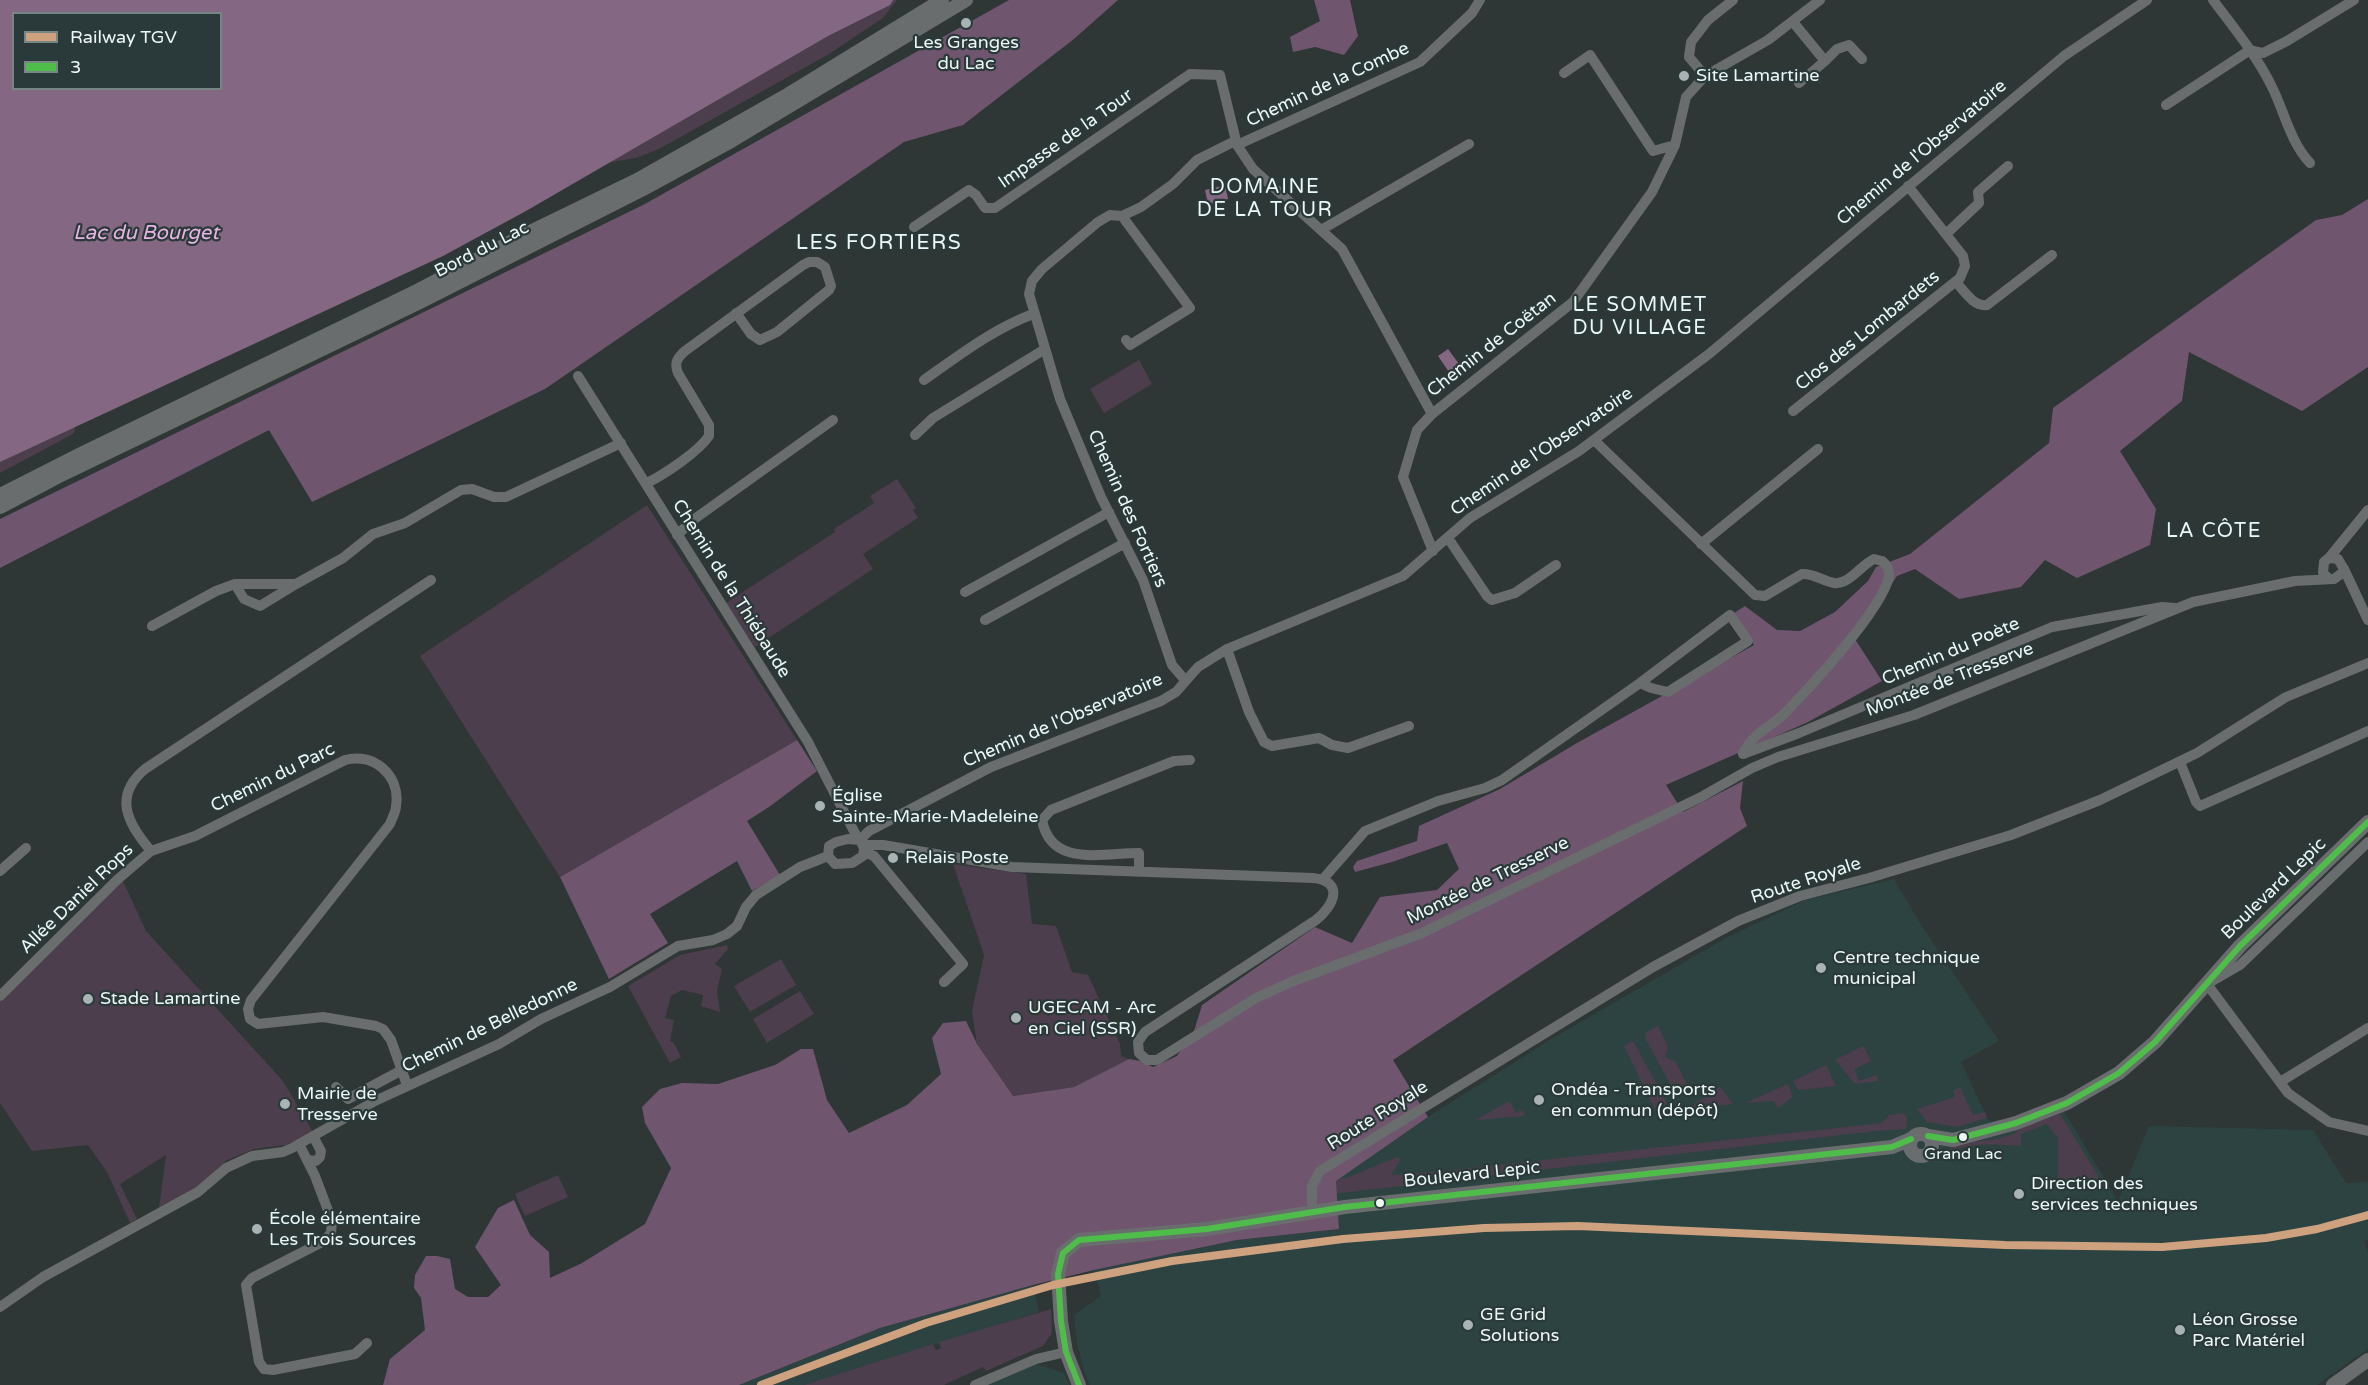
<!DOCTYPE html>
<html>
<head>
<meta charset="utf-8">
<style>
  body { margin:0 }
  #map { position:relative; width:2368px; height:1385px; overflow:hidden; background:#2e3636; font-family:"Varela Round",sans-serif }
  canvas { display:block }
  .legend { position:absolute; left:12px; top:12px; width:210px; height:78px; box-sizing:border-box; background:#2a3939; border:2px solid #788585; margin:0; padding:8px 10px; list-style:none; font-size:18px; color:#edf7f6 }
  .legend li { display:flex; align-items:center; gap:12px; height:30px }
  .legend b { width:30px; border:2px solid #788585 }
</style>
</head>
<body>
<div id="map">
<canvas width="2368" height="1385"></canvas>
<ul class="legend">
<li><b style="height:8px;background:#cea27f"></b>Railway TGV</li>
<li><b style="height:8px;background:#4fbd4a"></b>3</li>
</ul>
</div>
<script>
const context = document.querySelector('canvas').getContext('2d');
context.lineJoin = 'round';
function paint(path, color) { context.fillStyle = color; context.fill(path, 'evenodd'); }
function strokePath(path, color, width, dash) { context.strokeStyle = color; context.lineWidth = width; context.lineCap = dash ? 'butt' : 'round'; context.setLineDash(dash || []); context.stroke(path); }
function drawText(font, color, halo, rows, align = 'center') {
  context.font = font + ' "Varela Round",sans-serif'; context.lineWidth = 4.5; context.setLineDash([]); context.textBaseline = 'middle'; context.strokeStyle = halo; context.fillStyle = color; for (const [text, x, y, turn = 0] of rows) {
    context.save(); context.translate(x, y); context.rotate((+turn || 0) * Math.PI / 180); context.textAlign = isNaN(turn) ? turn : align; if (halo) context.strokeText(text, 0, 0); context.fillText(text, 0, 0); context.restore();
  }
}
paint(new Path2D(`
  M1894,879l26,44 79,118 -38,21 27,57 8,5 62,-23 60,100 31,-75 164,4 33,53 22,-1v58l-4,1 4,12v96l-51,36h-1227l-6,-13 -7,-30 -3,-27 27,-19 -7,-26 143,-30 102,-11 -3,-48 92,-64 125,-79 173,-100 79,-38z
  M1033,1285l6,27 -235,73h-65l141,-57z
  M1036,1364l28,9 6,12h-83z`), '#2c4342');
paint(new Path2D(`
  M726,0h171l-14,18 -54,36 -170,95 -23,9 -42,7z
  M1139,360l13,24 -48,29 -14,-24z
  M72,414l3,17 -2,3 -73,39v-32z
  M897,479l19,29 -3,2 5,8 -55,36 10,15 -118,78 -29,-44 109,-71 -1,-3 40,-26 -4,-7z
  M647,505l150,235 -237,137 -140,-221z
  M953,864l73,10 6,50 24,2 16,46 16,3 32,69 1,12 8,3 -55,28 -62,9 -35,-52 -5,-33 12,-56z
  M122,879l24,52 137,150 30,51 -27,13 -32,4 -27,11 -33,30 -35,18 7,-53 -46,29 17,35 -7,4 -23,-51 -19,-27 -56,6 -32,-48v-103z
  M727,945l1,4 -13,15 7,5 -5,22 3,21 -19,-6 2,-11 -21,-5 -11,6 -6,22 9,2 -4,21 4,2 7,14 -11,6 -42,-77 52,-31z
  M781,959l15,26 -46,27 -16,-26z
  M800,991l14,23 -47,29 -14,-24z
  M1658,1026l10,21 -3,10 10,4 13,25 -13,7 -30,-55 1,-6z
  M1633,1041l34,62 -9,13 -34,-70z
  M1863,1046l8,15 -17,8 5,12 17,-6 3,6 -24,3 -20,-24z
  M1826,1065l10,21 -38,4 -5,-9z
  M1788,1084l5,13 -15,11 -5,-7 -28,2z
  M1720,1087l13,17 -27,3 3,6c-7,1 -15,4 -18,-4l5,-7 20,-10 -1,-3z
  M1960,1087l13,28 12,-3 2,6 -30,9 -30,-5 -10,-13 38,-12 -2,-6z
  M1509,1101l7,12 6,-3 3,6 -49,4z
  M1904,1113l3,5 -1,11 -30,2 -552,64 5,-15 17,-2 51,-21 4,2 -10,16 61,-5 430,-47 7,-8z
  M2060,1114l45,73 -47,-4v-45l-11,-14 -26,10v12c-28,-2 -57,-5 -81,12l-4,-2 3,-3 24,-10 34,-4 16,-5 8,-6z
  M558,1175l10,22 -43,19 -10,-22z
  M1051,1309l1,24 -9,13 -57,25 -3,-4 -39,18h-140l129,-41 3,6 5,-2 -2,-6z`), '#4c3e4c');
paint(new Path2D(`
  M1009,0h109l-44,39 -111,86 -59,17 -359,247 -233,113 -43,-72 -269,138v-49l643,-314z
  M1314,0h36l8,36 -14,19 -29,-8 -22,5 -3,-15 30,-16z
  M2368,199v168l-66,44 -113,-59 -7,49 -62,50 36,58 -6,36 -73,33 -32,-18 -24,27 -62,12 -44,-30 -18,7 -42,63 27,42 -74,41 -142,63 17,27 60,-31 -3,27 7,18 -354,234 35,57 -92,64 3,48 -102,11 -143,30 -61,15 -153,43 -141,57h-356l7,-26 35,-29 -4,-32 -7,-10 1,-13 11,-19h11l13,3 5,30 13,8h20l13,-12 -26,-38 23,-39 16,-8 16,35 19,17 1,26 32,-15 63,-39 26,-56 -26,-45 -3,-16 18,-18 22,-6 36,1 57,-19 26,-16h12l14,51 22,33 58,-28 34,-31 -9,-36 11,-15 23,-2 11,23 36,52 61,-9 55,-28 12,2 12,6 24,-11 17,-25 8,-26 113,-78 37,16 28,-46 57,-7 22,-21 -12,-26 -55,19 -37,10 -2,-5 4,-6 60,-20 2,-15 81,-37 77,-46 177,-98 -20,-32 11,-7 32,24 23,1 35,-19 33,-31 8,-14 34,-13 139,-111 4,-35 263,-188 26,-5z
  M797,740l20,31 -48,36 -22,14 33,54 -28,16 -15,-30 -87,53 18,29 -59,36 -49,-102z`), '#6f556e');
paint(new Path2D(`
  M0,0h893l-3,5 -62,31 -302,175 -83,45 -443,206zM14,14h206v74h-206z
  M1225,185l3,14 -20,5 -3,-14z
  M1448,349l14,19 -11,7 -13,-19z`), '#846883');
strokePath(new Path2D(`
  M2213,0c21,28 45,57 60,89 12,25 18,54 37,74
  M1793,22l32,39 -26,22
  M1825,61l12,-12 12,-4 13,14
  M1564,73l26,-18 63,96 22,-6
  M1705,76l-16,-19 2,-15 17,-22 25,-20
  M2166,105l84,-55 13,3 24,-12 67,-41
  M1237,145l183,-83 52,-49 8,-13
  M1122,216l68,92 -60,37 -4,-5
  M914,227l55,-37 7,5 9,13h10l195,-134 30,1 17,70 16,24 89,80 90,165
  M1321,230l148,-86
  M1946,234l33,-31 -1,-11 30,-26
  M1956,282c8,9 18,25 31,23l65,-50
  M578,376l230,366 50,97
  M924,380c34,-24 69,-51 109,-66
  M1793,411l167,-133 5,-12 -2,-10 -55,-70
  M915,435l18,-17 112,-69
  M1594,440l161,155 10,1 37,-22c11,-1 21,7 32,9 15,2 27,-18 40,-24l8,2c5,4 8,9 7,16 -9,35 -77,108 -104,136 -16,16 -31,18 -42,41
  M647,483c18,-9 51,-31 62,-47v-11l-31,-52c-4,-10 -1,-15 7,-22l118,-86 6,-3h8l8,5 6,19 -2,4 -52,42 -17,8 -9,-6 -15,-21
  M677,535l16,-15 140,-100
  M1448,538l39,58 5,4 23,-7 41,-28
  M1701,544l117,-95
  M1433,551l-30,-74 14,-47 15,-16 141,-112 79,-110 23,-47 11,-48 19,-21 63,-36 52,-40
  M2329,558l39,-48
  M2344,569l24,51
  M235,584l9,15 16,7 36,-22
  M965,592l144,-80
  M985,620l140,-77
  M152,626l64,-35 19,-7h61l47,-26 30,-24 32,-11 56,-33 11,-1 22,8h12l115,-54
  M1227,649l22,63 15,30 8,4 47,-8 13,7 16,3 61,-22
  M1185,680l-13,-15 -29,-85 -42,-83 -41,-98 -31,-105 3,-13 10,-12 56,-47 12,-7 12,1 19,-9 32,-23 24,-24 38,-19
  M1743,754l56,-21 253,-106 110,-20 13,1
  M2180,762l16,40 4,4 168,-75
  M848,839l12,1 4,8 -1,8 -11,7 -17,1 -7,-8 1,-10 7,-4z
  M860,840l9,-9 122,-64 170,-66 15,-9 22,-25 29,-18 176,-73 67,-58 109,-67 130,-97 355,-298 83,-56
  M2368,842l-128,123 -33,19 81,109 41,29 39,9
  M863,845h20l129,22 301,11c32,3 21,28 3,42l-171,112 -7,10 1,11 8,7h10l99,-62 35,-16 131,-49 279,-136 51,-29 26,-11 136,-42 279,-113 102,-21 39,-2 8,-6 2,-4 -6,-10 -9,-1 -5,4 -1,11 5,5
  M864,852l10,4 89,108 -19,18
  M0,871l26,-23
  M1139,871v-18c-36,0 -88,15 -97,-33l9,-10 123,-49 16,-1
  M1323,879l42,-48 73,-30 47,-13 17,-8 138,-97 90,-68 18,26 -80,51 -17,-4 -11,-5
  M0,996l118,-117 33,-28
  M2280,1082l88,-54
  M407,1085l-16,-45 -8,-11 -7,-3 -53,-9 -65,7 -8,-5 -2,-10 3,-9 139,-176c2,-6 6,-12 6,-18 5,-31 -23,-54 -51,-46l-150,76 -44,15c-24,-28 -38,-55 -6,-82l286,-189
  M336,1087l12,12 54,-29
  M299,1144l16,32 17,45 -1,12 -7,8 -72,37 -6,7 13,77 5,7 9,1 82,-16 12,-11
  M308,1160l8,1 4,-4 1,-6 -8,-15
  M1312,1212v-26l8,-15 333,-204 85,-46 62,-25 69,-18 142,-43 89,-35 97,-47 89,-56 82,-34
  M0,1307l43,-30 155,-85 28,-24 26,-12 31,-4 9,-4 83,-47 124,-57 42,-25 69,-32 68,-41 35,-6 14,-6 10,-8 9,-19 10,-12 44,-28 28,-11
  M975,1385l61,-26 30,-7`), '#6a6d6d', 10);
strokePath(new Path2D(`
  M0,495l79,-40 340,-165 109,-57 109,-53 152,-86 153,-94
  M0,507l57,-30 363,-175 223,-113 88,-48 235,-141
  M1910 1145a11 11 0 1 1 22 0a11 11 0 1 1-22 0Z
  M1928,1136l25,4 63,-17 51,-20 52,-30 36,-31 85,-96 128,-124
  M1079,1385l-13,-33 -5,-31 -3,-47 5,-21 16,-13 128,-11 138,-22 547,-60 19,-8
  M2333,1385l35,-25`), '#6a6d6d', 14);
strokePath(new Path2D(`
  M1928,1136l25,4 63,-17 51,-20 52,-30 36,-31 85,-96 128,-124
  M1079,1385l-13,-33 -5,-31 -3,-47 5,-21 16,-13 128,-11 138,-22 547,-60 19,-8`), '#4fbd4a', 6);
strokePath(new Path2D(`
  M761,1385l165,-62 127,-38 119,-24 171,-22 141,-11 94,-2 427,19 157,2 104,-9 51,-9 51,-14`), '#cea27f', 8);
for (const [x, y, r, color] of [
  [966,23,6,"#aab3b3"],
  [1684,76,6,"#aab3b3"],
  [820,806,6,"#aab3b3"],
  [893,858,6,"#aab3b3"],
  [1821,968,6,"#aab3b3"],
  [88,999,6,"#aab3b3"],
  [1016,1018,6,"#aab3b3"],
  [1539,1100,6,"#aab3b3"],
  [285,1104,6,"#aab3b3"],
  [1963,1137,5,"#edf7f6"],
  [2019,1194,6,"#aab3b3"],
  [1380,1203,5,"#edf7f6"],
  [257,1229,6,"#aab3b3"],
  [1468,1325,6,"#aab3b3"],
  [2180,1330,6,"#aab3b3"]
]) { const dot = new Path2D(); dot.arc(x, y, r, 0, 2 * Math.PI); context.fillStyle = color; context.fill(dot); strokePath(dot, '#2a3939', 2); }
drawText('16px', '#edf7f6', '#2a3939', [
  ["Grand Lac",1963,1155]
]);
drawText('18px', '#edf7f6', '#2a3939', [
  ["Les Granges",966,43,"center"],
  ["du Lac",966,64,"center"],
  ["Site Lamartine",1696,76],
  ["Église",832,796],
  ["Sainte-Marie-Madeleine",832,817],
  ["Relais Poste",905,858],
  ["Centre technique",1833,958],
  ["municipal",1833,979],
  ["Stade Lamartine",100,999],
  ["UGECAM - Arc",1028,1008],
  ["en Ciel (SSR)",1028,1029],
  ["Ondéa - Transports",1551,1090],
  ["en commun (dépôt)",1551,1111],
  ["Mairie de",297,1094],
  ["Tresserve",297,1115],
  ["Direction des",2031,1184],
  ["services techniques",2031,1205],
  ["École élémentaire",269,1219],
  ["Les Trois Sources",269,1240],
  ["GE Grid",1480,1315],
  ["Solutions",1480,1336],
  ["Léon Grosse",2192,1320],
  ["Parc Matériel",2192,1341]
], 'left');
drawText('18px', '#edf7f6', '#2a3939', [
  ["Chemin de la Combe",1328,85,-25],
  ["Impasse de la Tour",1066,139,-35],
  ["Chemin de l'Observatoire",1922,153,-40],
  ["Bord du Lac",482,250,-27],
  ["Clos des Lombardets",1868,331,-39],
  ["Chemin de Coëtan",1492,345,-38],
  ["Chemin de l'Observatoire",1542,452,-34],
  ["Chemin des Fortiers",1127,509,66],
  ["Chemin de la Thiébaude",731,589,58],
  ["Chemin du Poète",1951,652,-23],
  ["Montée de Tresserve",1950,680,-21],
  ["Chemin de l'Observatoire",1063,721,-23],
  ["Chemin du Parc",273,778,-26],
  ["Montée de Tresserve",1488,881,-26],
  ["Route Royale",1806,881,-18],
  ["Boulevard Lepic",2274,889,-44],
  ["Allée Daniel Rops",77,899,-44],
  ["Chemin de Belledonne",490,1026,-26],
  ["Route Royale",1378,1116,-32],
  ["Boulevard Lepic",1472,1175,-6]
]);
context.letterSpacing = '1.5px';
drawText('20px', '#edf7f6', '#2a3939', [
  ["DOMAINE",1265,188],
  ["DE LA TOUR",1265,211],
  ["LE SOMMET",1640,306],
  ["DU VILLAGE",1640,329],
  ["LA CÔTE",2214,532]
]);
context.letterSpacing = '0px';
drawText('italic 20px', '#e7b4e5', '#2a3939', [
  ["Lac du Bourget",146,234]
]);
context.letterSpacing = '1.5px';
drawText('21px', '#edf7f6', '#2a3939', [
  ["LES FORTIERS",879,243]
]);
context.letterSpacing = '0px';
</script>
</body>
</html>
